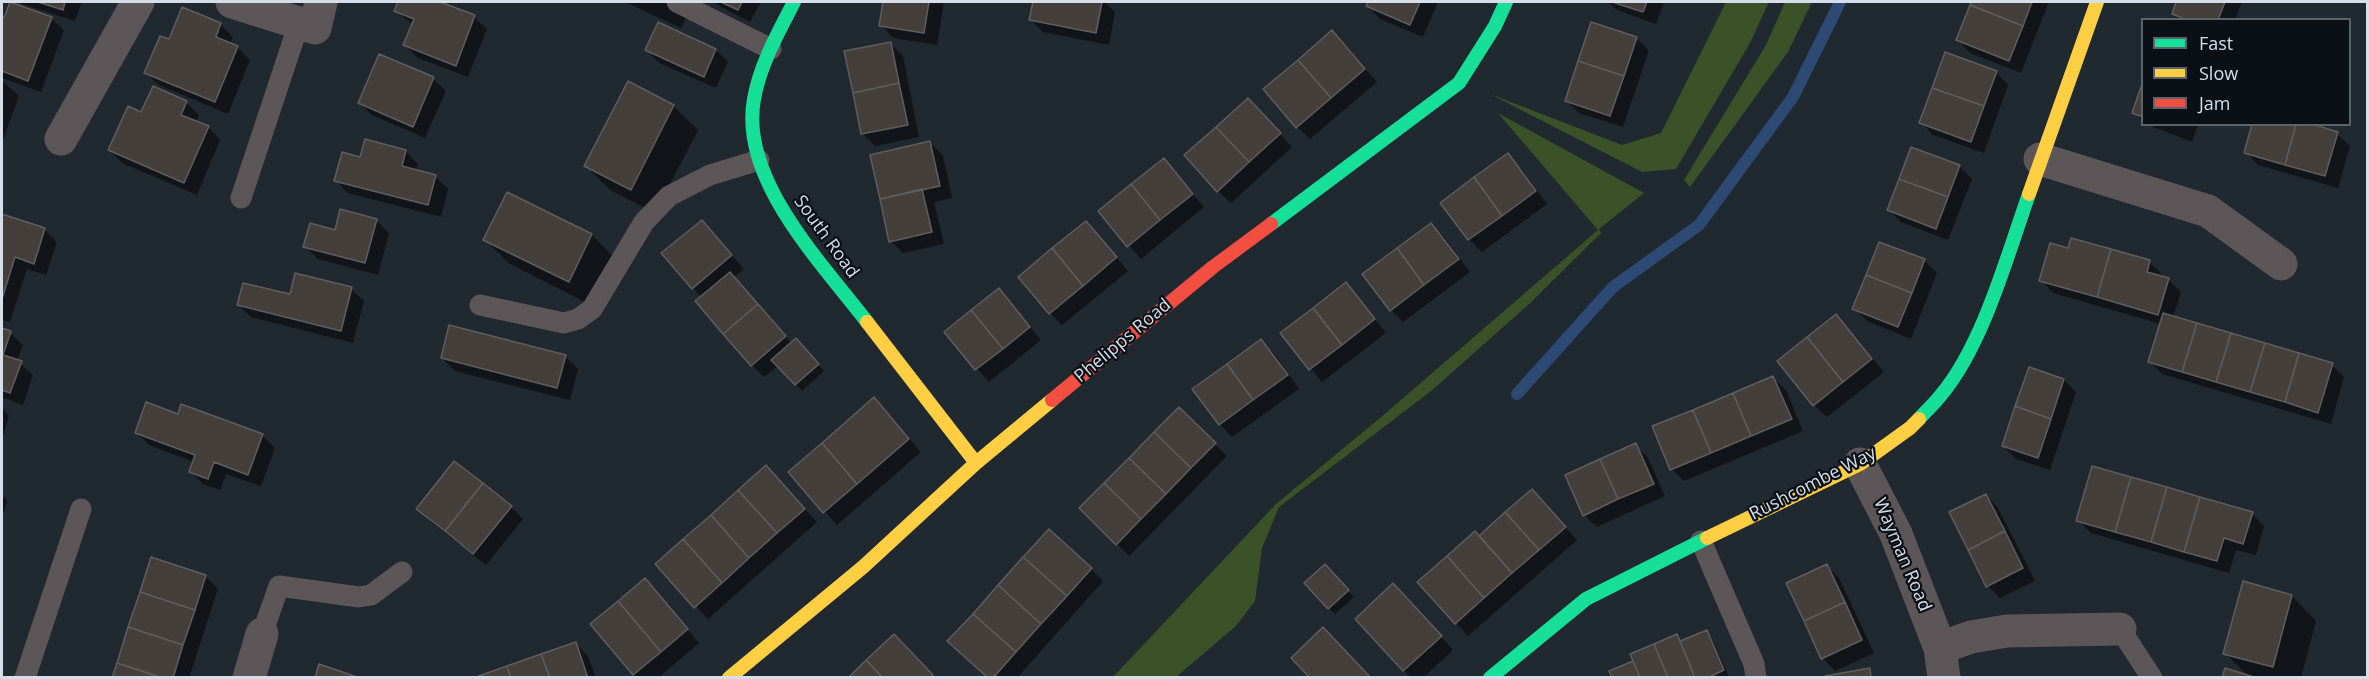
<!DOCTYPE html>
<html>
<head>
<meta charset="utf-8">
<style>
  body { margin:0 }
  #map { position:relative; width:2369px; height:679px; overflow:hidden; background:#202830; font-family:"Open Sans",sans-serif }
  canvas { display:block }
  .frame { position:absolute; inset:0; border:3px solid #d6dfe9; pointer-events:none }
  .legend { position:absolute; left:2141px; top:18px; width:210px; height:108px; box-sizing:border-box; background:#0a1016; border:2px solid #5c636a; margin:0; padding:8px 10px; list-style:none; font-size:18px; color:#d6dfe9 }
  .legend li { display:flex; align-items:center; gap:12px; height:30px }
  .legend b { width:30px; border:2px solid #5c636a }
</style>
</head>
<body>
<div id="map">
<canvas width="2369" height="679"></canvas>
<div class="frame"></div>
<ul class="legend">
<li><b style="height:8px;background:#16e098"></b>Fast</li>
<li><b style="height:8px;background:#ffcf43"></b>Slow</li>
<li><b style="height:8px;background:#f24e42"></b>Jam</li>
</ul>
</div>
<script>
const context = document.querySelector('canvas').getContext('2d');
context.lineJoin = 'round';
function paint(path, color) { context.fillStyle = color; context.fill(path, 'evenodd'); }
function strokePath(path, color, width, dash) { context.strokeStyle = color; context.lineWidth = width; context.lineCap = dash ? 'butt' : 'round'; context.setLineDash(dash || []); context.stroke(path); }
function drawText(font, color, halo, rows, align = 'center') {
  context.font = font + ' "Open Sans",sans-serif'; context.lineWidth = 4.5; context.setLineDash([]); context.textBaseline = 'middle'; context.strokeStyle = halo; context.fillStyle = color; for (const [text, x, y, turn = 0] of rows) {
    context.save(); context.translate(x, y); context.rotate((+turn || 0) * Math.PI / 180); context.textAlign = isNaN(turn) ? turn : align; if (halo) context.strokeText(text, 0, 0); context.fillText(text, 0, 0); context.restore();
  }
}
paint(new Path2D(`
  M1726,2h43l-19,41 -74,126 -34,3 -152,-78 132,51 39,-12z
  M1785,2h27l-24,50 -98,135 -6,-7 82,-135z
  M1498,113l146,80 -45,36 2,4 -74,73 -96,85 -152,116 -17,41 -7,53 -19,25 -60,51h-63l163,-173 104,-86 218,-188z`), '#3b5228');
paint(new Path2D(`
  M16,2h66l-7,19z
  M400,2h35l39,15 13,12 -19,48 -50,-19 -13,-13 8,-20 -17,-14z
  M625,2h69l-13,26z
  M712,2h49l-11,20z
  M884,2h60l-7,43 -44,-7 -12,-13z
  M1034,2h71l10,10 -6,33 -66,-13 -12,-12z
  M1369,2h69l-15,35 -43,-18 -12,-13z
  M1608,2h56l-8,22 -39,-14z
  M1973,2h73l2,2 -27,69 -51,-20 -12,-13z
  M2178,2h64l-7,18h-56l-6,-6z
  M2,18h49l13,12 -23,62 -39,-14z
  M220,24l13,13 -3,7 7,3 13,13 -22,54 -69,-29 -13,-12 24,-32z
  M1636,38l13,12 -26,77 -44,-14 -13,-13z
  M890,43l13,13 16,81 -44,9 -13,-13z
  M1344,45l33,37 -67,57 -13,-12z
  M647,50h69l12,12 -12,26 -57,-25z
  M380,56l53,23 13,12 -21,47 -53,-23 -13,-13z
  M1996,72l12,13 -24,68 -51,-18 -12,-13z
  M2,81l17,15 -17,46z
  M2142,89v32l-8,-8z
  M186,102l13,13 -3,7 12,5 12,13 -23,55 -75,-32 -12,-13 32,-36z
  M673,106l25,24 -43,83 -45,-23 -24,-24z
  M1260,112l32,35 -61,56 -13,-12z
  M2146,124h52l-6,18z
  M2337,134l13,12 -12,42 -80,-23 -12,-13z
  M930,143l13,12 9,43 -18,4 10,42 -41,9 -12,-12z
  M405,151l13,13 -2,7 19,5 13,13 -7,28 -93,-24 -12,-13 26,-21z
  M1508,155l12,12 27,37 -65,48 -13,-13 -27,-36z
  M1164,160l40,47 -63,52 -41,-47z
  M1959,166l13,13 -24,61 -47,-18 -12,-12z
  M507,194l85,41 24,25 -23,46 -83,-42 -25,-24z
  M2,215l42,14 13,13 -11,33 -19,-6 -17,53 -8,-2z
  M376,220l13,13 -11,42 -60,-16 -13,-13 31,-15z
  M702,222l42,47 -10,8 58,67 10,3 22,24 -22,20 -23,-26 -15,12 -12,-12 -50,-67 -9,-10z
  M1431,225l13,12 26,35 -67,50 -12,-12z
  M1098,235l30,36 -66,54 -12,-12z
  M2069,250l80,12 13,12 -1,3 7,2 13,13 -8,26 159,47 12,12 -13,47 -169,-50 -12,-13 11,-37 -108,-31 -12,-13z
  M1924,260l13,13 -26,66 -44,-18 -13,-13z
  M1346,284l40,49 -64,49 -40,-48z
  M351,289l13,12 -11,42 -102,-26 -12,-12z
  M999,290l42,50 -52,42 -43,-50z
  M1836,316l48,56 -57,45 -13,-12z
  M2,330l8,3 13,12 -6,16 16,14 -10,30 -21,-8z
  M1261,341l13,12 25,36 -67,48 -12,-13z
  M565,356l13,13 -8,31 -115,-29 -13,-13z
  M1773,378l13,12 17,41 -119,50 -12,-12z
  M2064,380l12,12 -26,78 -34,-11 -13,-13z
  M2,408l7,8 -7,23z
  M1179,409l48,47 -98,100 -48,-48z
  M886,412l35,40 -84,73 -47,-53z
  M179,416l83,19 13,13 -14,38 -35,-12 -6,16 -17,-6 -13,-13 4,-9 -45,-17 -12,-12z
  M1635,445l13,13 17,38 -68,31 -13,-12z
  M779,480l38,42 -109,97 -51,-55z
  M2,495l5,6 -5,15z
  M1986,495l12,13 37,73 -35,17 -12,-12z
  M1544,503l33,37 -109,96 -12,-13z
  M511,507l12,12 -37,46 -55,-43 -13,-13z
  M2252,514l12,12 -8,29 -20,-5 -7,23 -138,-40 -13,-13z
  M1325,566l29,31 -19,17 -29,-30z
  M1827,566l12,12 35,75 -39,18 -12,-13z
  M1091,569l12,12 -86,97h-29z
  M205,576l13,13 -29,89h-75z
  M645,580l54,63 -41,35h-21l-45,-54z
  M2244,583l48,13 24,25 -15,57h-78l25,-2 -23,-23z
  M1406,598l47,52 -30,28h-12l-54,-59z
  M1706,632l6,6 17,39 -115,1 62,-42 7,6z
  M576,644l12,12 8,22h-119z`), '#0007');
strokePath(new Path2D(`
  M1517,394l96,-107 86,-62 94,-128 47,-95`), '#2c4a73', 12);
const building = new Path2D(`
  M10,2l42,15 -24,64 -26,-10v-54l2,1z
  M38,2h27l-2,8z
  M398,2h42l35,13 -19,51 -53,-21 11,-26 -20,-8z
  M721,2h21l-4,8z
  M883,2h46l-5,31 -45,-7z
  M1033,2h69l-6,31 -67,-13z
  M1368,2h52l-10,23 -44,-19z
  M1612,2h35l-4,10z
  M1971,2h61l-9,24 -53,-21z
  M2176,2h49l-7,18h-31l-15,-6z
  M1970,5l53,21 -14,35 -53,-21z
  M182,7l39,16 -5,14 22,9 -23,56 -71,-29 16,-37 9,3z
  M658,22l58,27 -12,28 -59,-27z
  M1591,22l46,15 -13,39 -46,-15z
  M1332,30l33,39 -34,29 -33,-38z
  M891,42l8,41 -46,10 -9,-42z
  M1945,52l52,19 -13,35 -52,-18z
  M379,54l55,23 -21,50 -55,-24z
  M1298,60l33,38 -35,30 -33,-39z
  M1578,61l46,15 -14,40 -45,-15z
  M628,81l46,24 -43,85 -47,-24z
  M899,83l9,42 -47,9 -8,-41z
  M2142,84v33l-10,-4z
  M153,86l34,15 -6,14 28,11 -25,57 -76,-33 20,-44 13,6z
  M1932,88l52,18 -13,36 -52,-19z
  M1248,98l33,35 -32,29 -33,-35z
  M2252,124h44l-11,41 -41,-12z
  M2296,124h16l26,8 -13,44 -40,-11z
  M1216,127l33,35 -32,30 -33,-37z
  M365,139l41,11 -4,16 34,9 -8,30 -94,-24 8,-29 18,5z
  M930,141l10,45 -60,13 -10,-44z
  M1911,147l49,18 -12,32 -49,-18z
  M1508,153l28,38 -34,25 -28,-39z
  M1164,158l29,36 -33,26 -29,-36z
  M1474,177l28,39 -34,24 -28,-37z
  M1899,179l49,18 -12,32 -49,-19z
  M1131,184l29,36 -33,27 -29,-36z
  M922,189l10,43 -43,10 -9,-43z
  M507,192l85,42 -23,48 -86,-42z
  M340,209l37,10 -12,44 -62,-16 7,-24 25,7z
  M2,214l43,14 -11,36 -19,-7 -13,42z
  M702,220l30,35 -40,34 -31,-36z
  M1086,221l31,36 -34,29 -31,-38z
  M1431,223l28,36 -35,26 -27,-37z
  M2071,238l40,11 -14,48 -58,-16 11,-38 18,5z
  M1879,242l46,17 -13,34 -46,-18z
  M1052,248l31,38 -34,28 -31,-37z
  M1397,248l27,37 -34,26 -28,-37z
  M2111,249l39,11 -3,12 22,6 -11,37 -61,-18z
  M730,272l28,32 -35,30 -28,-33z
  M295,273l57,14 -11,44 -104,-26 6,-22 47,11z
  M1866,275l46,18 -14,34 -46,-18z
  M1346,282l29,37 -33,26 -29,-37z
  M999,288l31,39 -27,22 -32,-39z
  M758,304l28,32 -35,30 -28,-32z
  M1313,308l29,37 -33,25 -29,-37z
  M971,310l32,39 -28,21 -31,-38z
  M2163,313l34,10 -15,49 -34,-10z
  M1836,314l36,45 -29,23 -36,-45z
  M2197,323l34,10 -15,49 -34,-10z
  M449,325l117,30 -9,33 -116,-30z
  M2,328l9,3 -8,24 19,6 -12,32 -8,-3z
  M2231,333l34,10 -15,49 -34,-10z
  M1807,337l36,45 -30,24 -36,-45z
  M796,338l23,26 -24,21 -24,-25z
  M1261,339l27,36 -35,25 -26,-36z
  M2265,343l34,10 -14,49 -35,-10z
  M2299,353l34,10 -15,50 -33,-11z
  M1227,364l26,36 -34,25 -27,-36z
  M2029,367l35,12 -13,40 -36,-13z
  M1773,376l19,43 -41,17 -18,-43z
  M1733,393l18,43 -40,17 -18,-43z
  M874,397l35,42 -52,45 -35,-41z
  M146,402l32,12 3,-10 82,30 -15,41 -34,-13 -6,17 -19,-7 6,-17 -60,-22z
  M2015,406l36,13 -13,39 -36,-12z
  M1179,407l37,36 -25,25 -37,-36z
  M1693,410l18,43 -41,17 -18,-44z
  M1154,432l37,36 -25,26 -37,-36z
  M822,443l35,41 -34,29 -35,-41z
  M1636,443l18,41 -36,15 -18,-40z
  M1129,458l37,36 -25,25 -37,-36z
  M1600,459l18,40 -35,17 -18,-41z
  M454,461l29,22 -38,48 -29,-22z
  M766,465l39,44 -28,24 -39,-43z
  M2092,466l39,11 -16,55 -39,-11z
  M2131,477l36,10 -16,55 -36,-10z
  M483,483l29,23 -39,48 -28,-23z
  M1104,483l37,36 -25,26 -37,-37z
  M2167,487l33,10 -16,55 -33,-10z
  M1532,489l34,38 -27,23 -34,-38z
  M738,490l39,43 -28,25 -38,-43z
  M1986,494l19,37 -37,19 -19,-38z
  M2200,497l53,15 -10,32 -19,-6 -7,23 -33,-9z
  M1505,512l34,38 -27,23 -33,-37z
  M711,515l38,43 -27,25 -39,-44z
  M1049,529l43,39 -25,28 -44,-39z
  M1475,531l37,42 -28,25 -37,-42z
  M2005,531l18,37 -37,19 -18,-37z
  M683,539l39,44 -28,25 -39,-44z
  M1447,556l37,42 -29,26 -38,-42z
  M151,557l55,18 -11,35 -55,-18z
  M1023,557l44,39 -26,28 -43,-39z
  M1325,564l24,26 -21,19 -24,-26z
  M1827,564l18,38 -41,19 -18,-38z
  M645,578l43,51 -27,23 -43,-51z
  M2243,581l49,14 -19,72 -50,-13z
  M1393,583l49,53 -39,35 -48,-52z
  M998,585l43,39 -25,28 -43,-38z
  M140,592l55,18 -12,35 -55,-18z
  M618,601l43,51 -28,23 -43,-51z
  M1845,602l17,38 -41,19 -17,-38z
  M973,614l43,38 -23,26h-5l-41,-37z
  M128,627l55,18 -10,33h-10l-46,-15z
  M1323,627l48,51h-61l-19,-20z
  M1707,630l17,40 -17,8h-12l-15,-37z
  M894,634l39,41 -2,3h-48l-17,-18z
  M1677,634l3,7 15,37h-27l-14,-34z
  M576,642l12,36h-38l-9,-24z
  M1654,644l14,34h-28l-7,-17 -3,-7z
  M541,654l9,24h-39l-4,-12z
  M866,660l17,18h-35z
  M1633,661l7,17h-28l-3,-7z
  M117,663l46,15h-51z
  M319,664l41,14h-45z
  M507,666l4,12h-38z
  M1870,668l1,10h-46v-2z
  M2225,668l32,10h-35z`);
paint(building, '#443f3a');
strokePath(building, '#5f5e5f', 1.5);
strokePath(new Path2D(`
  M677,2l94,47
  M241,198l58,-175
  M480,305l84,18 14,-4 14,-10 52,-87 25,-26 41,-21 49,-15
  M1701,541l53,123 2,14
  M2120,629l32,49
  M262,634l17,-48 80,11 12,-2 31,-23
  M25,678l56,-169`), '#5d5659', 21);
strokePath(new Path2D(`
  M232,2l83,26 6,-26
  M61,139l77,-137
  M2040,159l168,52 73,53
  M1860,464l36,70 44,114 4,30
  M1940,648l31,-11 36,-6 113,-2
  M249,678l13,-44`), '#5d5659', 33);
strokePath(new Path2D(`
  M794,2c-16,31 -34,63 -40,97 -15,80 68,164 113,223
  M1271,224l188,-141 36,-57 11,-24
  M1919,419c7,-8 15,-15 22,-24 42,-50 66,-139 88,-201
  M1490,678l96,-79 121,-61`), '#16e098', 14);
strokePath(new Path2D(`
  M2029,194l68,-192
  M867,322l109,141
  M1707,538l153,-74 50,-36 9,-9
  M729,678l134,-111 113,-104 76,-63`), '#ffcf43', 14);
strokePath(new Path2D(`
  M1052,400l161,-133 58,-43`), '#f24e42', 14);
drawText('18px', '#d6dfe9', '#0a1016', [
  ["South Road",826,237,54],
  ["Phelipps Road",1123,341,-40],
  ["Rushcombe Way",1813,484,-27],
  ["Wayman Road",1902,555,67]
]);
</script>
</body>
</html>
